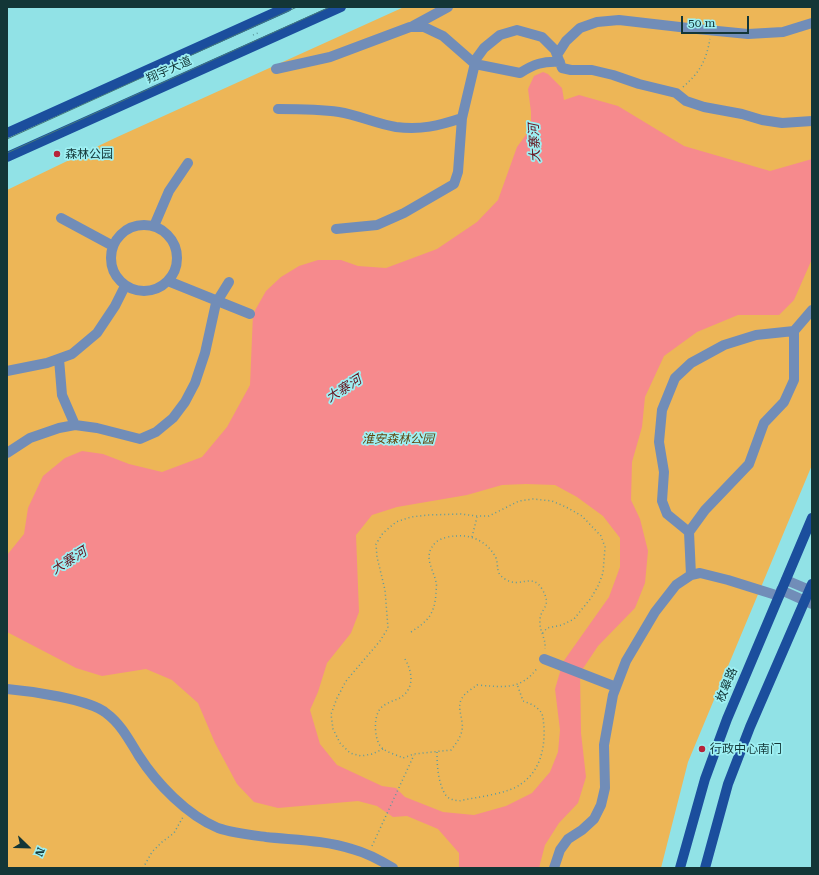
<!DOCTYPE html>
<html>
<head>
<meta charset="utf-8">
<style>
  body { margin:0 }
  #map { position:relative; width:819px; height:875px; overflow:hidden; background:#91e2e6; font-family:"Roboto Serif",serif }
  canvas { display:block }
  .frame { position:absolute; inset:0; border:8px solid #133637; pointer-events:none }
  .north { position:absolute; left:8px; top:827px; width:40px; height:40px; -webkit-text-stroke:3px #9ef0f3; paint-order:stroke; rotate:113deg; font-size:11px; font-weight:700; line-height:16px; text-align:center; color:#133637 }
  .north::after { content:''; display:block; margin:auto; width:14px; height:18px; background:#133637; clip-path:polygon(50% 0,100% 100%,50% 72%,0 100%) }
  .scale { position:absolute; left:681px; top:16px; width:68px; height:18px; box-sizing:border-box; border:2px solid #133637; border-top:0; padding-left:5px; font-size:12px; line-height:14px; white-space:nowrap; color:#133637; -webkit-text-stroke:3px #9ef0f3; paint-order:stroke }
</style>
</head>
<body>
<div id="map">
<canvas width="819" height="875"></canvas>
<div class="frame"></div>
<div class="north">N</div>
<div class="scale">50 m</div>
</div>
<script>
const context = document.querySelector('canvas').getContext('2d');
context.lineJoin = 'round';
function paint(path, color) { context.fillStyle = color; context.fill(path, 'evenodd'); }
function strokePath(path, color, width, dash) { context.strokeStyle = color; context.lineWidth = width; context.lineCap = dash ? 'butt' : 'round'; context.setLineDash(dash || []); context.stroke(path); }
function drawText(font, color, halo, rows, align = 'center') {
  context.font = font + ' "Roboto Serif","Noto Sans SC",serif'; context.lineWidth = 3.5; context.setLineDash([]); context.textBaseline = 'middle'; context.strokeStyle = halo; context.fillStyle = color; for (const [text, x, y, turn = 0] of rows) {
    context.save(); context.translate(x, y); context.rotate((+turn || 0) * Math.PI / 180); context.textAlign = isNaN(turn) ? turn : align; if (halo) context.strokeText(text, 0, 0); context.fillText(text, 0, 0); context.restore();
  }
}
paint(new Path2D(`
  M404,7h408v458l-124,297 -27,106h-654v-678l108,-52z`), '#edb657');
paint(new Path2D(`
  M543,72l5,2 14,14 2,12 15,-5 39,11 66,40 86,25 42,-12v100l-18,41 -15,15h-41l-41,17 -33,24 -19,41 -3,30 -10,35 -1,38 9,19 8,32 -3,32 -10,25 -37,38 -18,27 1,60 5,44 -8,26 -19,20 -14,22 -6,23h-80v-15l-21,-24 -31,-13 -14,1 -16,-11 -19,-5 -80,7 -24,-6 -17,-18 -22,-41 -17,-40 -26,-23 -26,-11 -44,7 -26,-8 -69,-36v-77l17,-21 4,-26 15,-32 22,-18 17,-7 21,3 26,10 33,8 40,-15 25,-30 23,-42 3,-71 13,-23 15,-14 18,-11 19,-6h23l17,6 28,2 51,-19 40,-27 21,-22 19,-53 14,-19v-16l-3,-23 6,-13zM526,484l29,1 22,12 26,19 17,22v29l-11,30 -46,65 -8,27 5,41 -2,22 -8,20 -18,21 -26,13 -32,9 -31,-3 -38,-15 -9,-9 -14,-2 -45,-21 -17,-21 -10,-34 8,-18 9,-29 24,-30 8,-21 -3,-77 16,-20 25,-8 70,-12 35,-10z`), '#f68a8d');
strokePath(new Path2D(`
  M253,35l5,-2
  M683,87c17,-15 23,-26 27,-48
  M472,537l5,-20
  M411,632c17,-11 23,-17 25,-38 0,-4 1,-9 0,-12 -3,-14 -14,-26 0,-40 5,-4 14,-6 20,-6 16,-2 33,7 40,22 3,9 -1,15 9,21 15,10 27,-7 37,10 11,18 -2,19 -2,31 -1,12 6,17 5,29
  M405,659c8,14 10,31 -7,40 -6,2 -14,5 -18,10 -7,9 -6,33 3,40 6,4 14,6 20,9l11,-4 37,-4c7,-9 13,-17 11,-28 -1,-8 -4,-15 -1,-22 3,-7 11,-11 16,-15 26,2 44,6 61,-18
  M383,749l-11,5 -11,2 -11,-3 -10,-10 -7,-14 -2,-15 6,-16 9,-17 34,-40 8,-13 -3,-38 -8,-33 -1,-13 7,-11 13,-11 15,-5 17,-2 33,-1 16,2h12l30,-15 14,-2 19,2 14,6 16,9 19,20 4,11 -2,26 -5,13 -7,12 -17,21 -12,6 -15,3 -5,6
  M437,752c0,14 1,30 8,42 3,5 8,6 14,7 17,-4 49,-7 62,-17 19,-13 24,-35 23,-57 -1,-6 0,-13 -5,-17 -4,-5 -11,-7 -16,-9l-6,-17
  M372,846l42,-91
  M143,868l9,-16 10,-10 12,-9 9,-16`), '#5d9b9e', 1.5, [1, 3]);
strokePath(new Path2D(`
  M413,26l35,-19
  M557,55l9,-14 14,-13 17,-6 22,-2 78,9 51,5 35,-2 29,-9
  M276,69l54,-12 80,-30h14l19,9 32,28 45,9c14,-9 23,-12 40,-11
  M278,109c21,0 41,0 61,3 19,3 38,12 57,15 25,3 42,-1 66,-9l14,-59 8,-11 16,-13 17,-5 25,7 13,13 7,18 9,2h21l21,5 26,9 37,9 10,8 18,6 38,7 20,6 20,3 30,-2
  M61,218l52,28
  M111 258a33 33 0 1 1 66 0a33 33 0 1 1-66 0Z
  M154,226l15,-35 19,-28
  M336,229l41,-4 27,-12 50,-29 4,-12 4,-54
  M168,281l82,33
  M59,359l3,36 13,30
  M7,371l40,-8 25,-9 25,-21 18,-27 10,-20
  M7,453l23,-15 29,-10 16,-3 22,3 43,11 16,-7 17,-14 12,-16 10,-19 10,-30 11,-50 13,-21
  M689,532l-22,-18 -5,-13 2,-29 -5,-30 3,-32 13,-32 16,-15 33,-18 32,-10 38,-4
  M691,575l-2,-43 16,-22 44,-46 15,-41 20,-21 10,-22v-49l18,-21
  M786,580l26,11
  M781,590l31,14
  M544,659l72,28
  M7,689c23,2 82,10 99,24 15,11 23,27 33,43 18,28 48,59 79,72 15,5 33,7 48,9 28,3 59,3 86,12 15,4 28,11 41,19
  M554,868l6,-18 8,-11 14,-9 12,-11 7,-14 4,-17 -1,-43 9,-50 13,-34 29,-49 21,-27 15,-10 9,-2 28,7 51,16`), '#718db8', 10);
strokePath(new Path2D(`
  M7,133l280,-126
  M7,157l334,-150
  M680,868l25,-89 22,-60 85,-201
  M705,868l23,-84 22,-57 62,-143`), '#1b4e9d', 10);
strokePath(new Path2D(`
  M7,139l290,-132
  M7,153l323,-146`), '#44797b', 1);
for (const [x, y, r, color] of [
  [57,154,4,"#b6243a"],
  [702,749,4,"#b6243a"]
]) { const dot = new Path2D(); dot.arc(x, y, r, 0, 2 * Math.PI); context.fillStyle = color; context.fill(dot); strokePath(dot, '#9ef0f3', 1.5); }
drawText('12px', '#133637', '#9ef0f3', [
  ["翔宇大道",169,70,-24],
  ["枚皋路",727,685,-67]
]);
drawText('12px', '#133637', '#9ef0f3', [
  ["森林公园",65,154],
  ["行政中心南门",710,749]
], 'left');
drawText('italic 12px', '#634711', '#9ef0f3', [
  ["淮安森林公园",398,439]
]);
drawText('italic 13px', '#67131e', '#9ef0f3', [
  ["大寨河",535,143,-93],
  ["大寨河",344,389,-32],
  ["大寨河",69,561,-32]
]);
</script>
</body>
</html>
